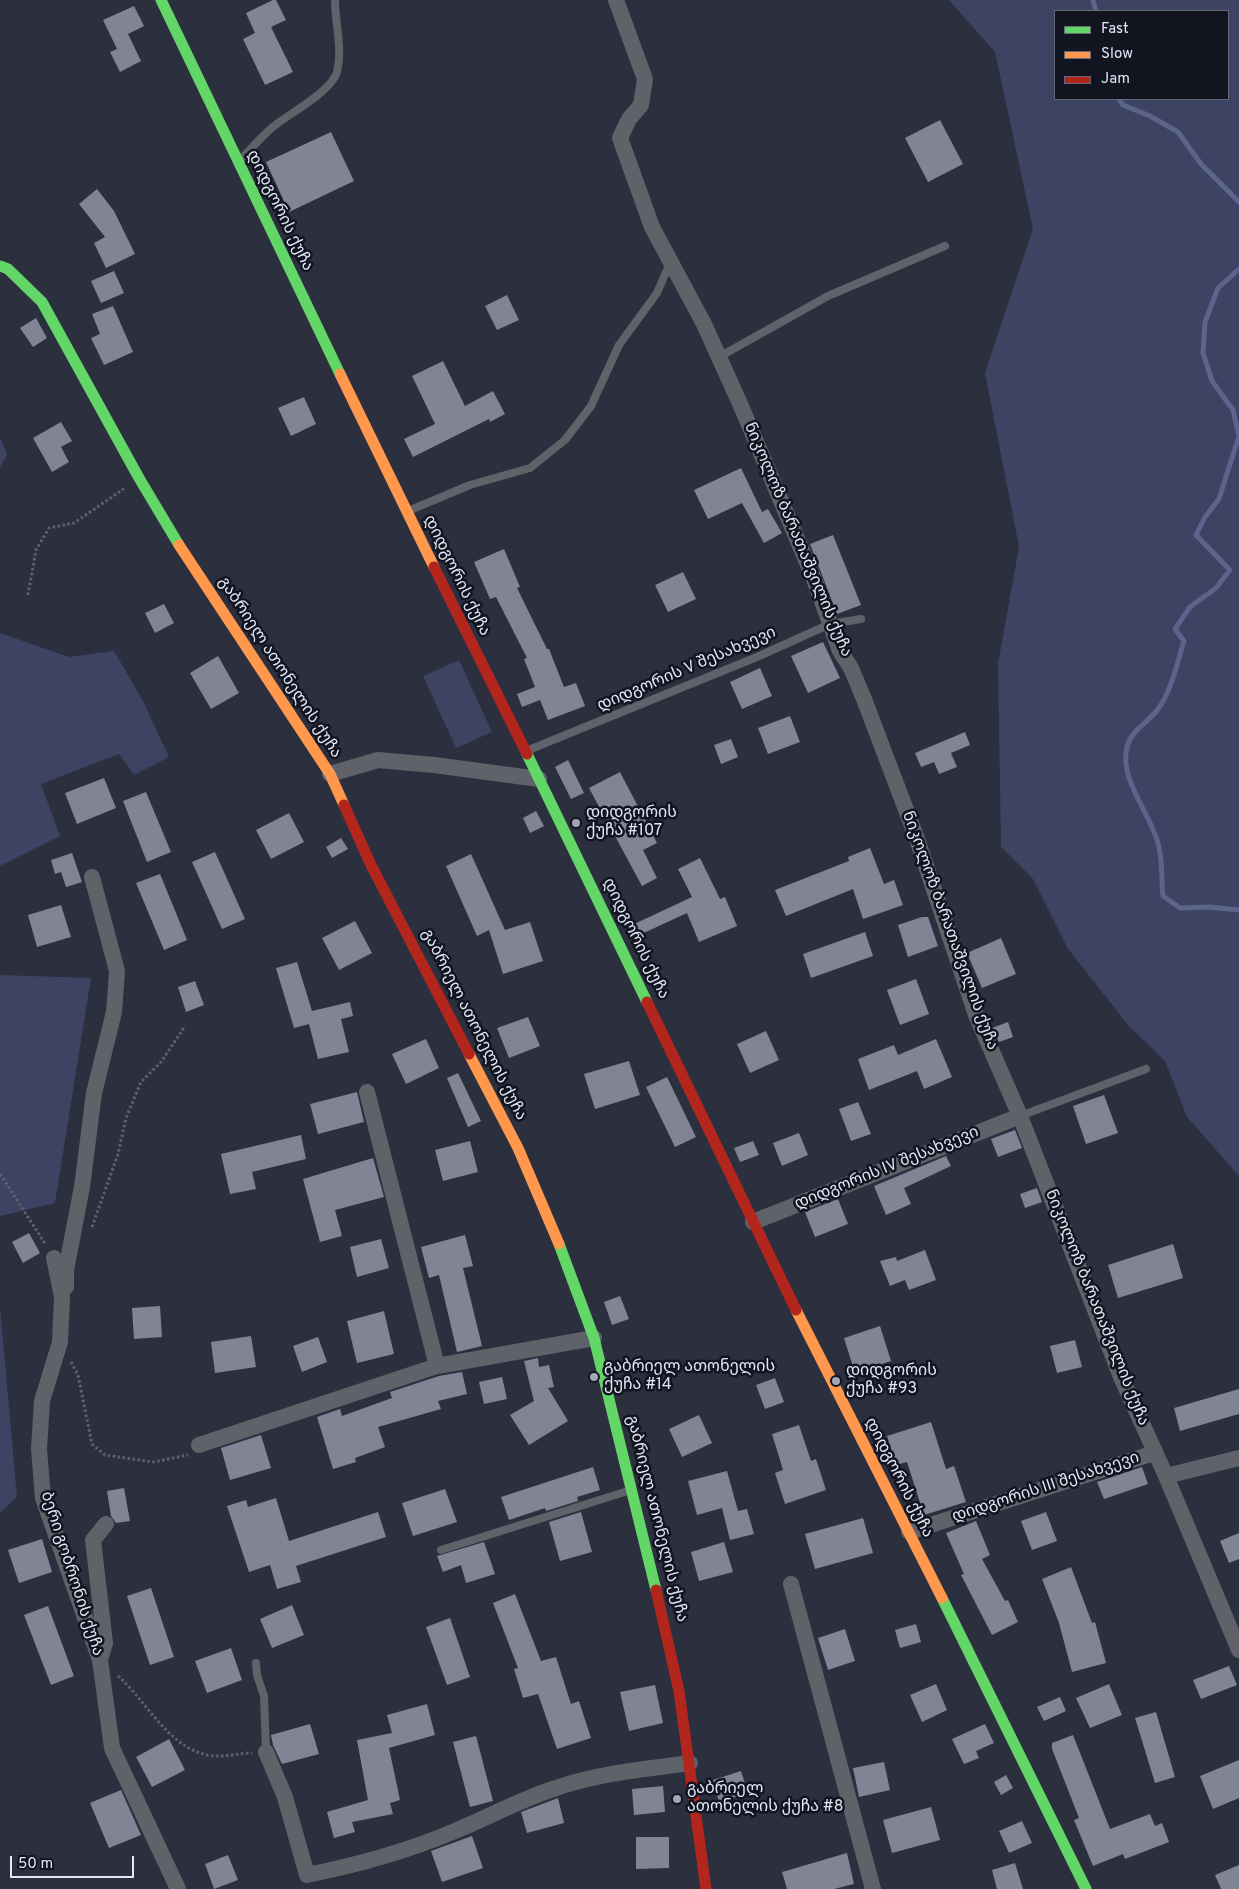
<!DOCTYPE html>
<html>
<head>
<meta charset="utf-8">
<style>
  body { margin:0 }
  #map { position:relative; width:1239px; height:1889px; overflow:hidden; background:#2c2f3d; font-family:Overpass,sans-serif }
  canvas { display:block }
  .legend { position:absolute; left:1054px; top:10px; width:175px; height:90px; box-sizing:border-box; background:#12141f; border:1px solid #656875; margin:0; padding:6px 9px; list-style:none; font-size:15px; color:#e2e6f6 }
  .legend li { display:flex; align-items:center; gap:10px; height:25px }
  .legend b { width:25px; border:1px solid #656875 }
  .scale { position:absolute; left:10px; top:1856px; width:124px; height:22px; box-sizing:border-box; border:2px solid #e2e6f6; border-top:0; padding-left:6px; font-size:15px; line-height:18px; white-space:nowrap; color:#e2e6f6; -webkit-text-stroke:4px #12141f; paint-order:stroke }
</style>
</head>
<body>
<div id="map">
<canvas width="1239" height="1889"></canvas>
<ul class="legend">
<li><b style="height:6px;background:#63d668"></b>Fast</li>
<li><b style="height:6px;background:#ff974d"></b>Slow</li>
<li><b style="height:6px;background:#b3261e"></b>Jam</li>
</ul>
<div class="scale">50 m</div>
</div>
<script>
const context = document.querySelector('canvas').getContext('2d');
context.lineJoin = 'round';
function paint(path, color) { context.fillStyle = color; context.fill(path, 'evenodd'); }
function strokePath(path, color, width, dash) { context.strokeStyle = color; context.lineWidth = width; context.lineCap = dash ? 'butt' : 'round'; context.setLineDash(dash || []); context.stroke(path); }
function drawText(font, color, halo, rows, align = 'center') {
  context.font = font + ' Overpass,"Noto Sans Georgian",sans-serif'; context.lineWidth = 5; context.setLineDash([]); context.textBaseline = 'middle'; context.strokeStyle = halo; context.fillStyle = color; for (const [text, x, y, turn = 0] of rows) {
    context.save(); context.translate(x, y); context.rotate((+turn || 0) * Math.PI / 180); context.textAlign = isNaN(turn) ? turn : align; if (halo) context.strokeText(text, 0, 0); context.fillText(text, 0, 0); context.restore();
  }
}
paint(new Path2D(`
  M949,0h290v1176l-52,-59 -22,-56 -37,-36 -60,-76 -35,-70 -32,-32 -3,-183 21,-117 -34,-174 48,-144 -38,-177zM1055,11h173v88h-173z
  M0,437l7,17 -7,14z
  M0,633l69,24 45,-6 28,48 27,58 -35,18 -15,-21 -78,30 19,52 -60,30z
  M459,660l33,72 -36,16 -33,-72z
  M0,975l91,3 -36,225 -55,13z
  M0,1306l17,191 -17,16z`), '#3c4363');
strokePath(new Path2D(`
  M1093,0l3,11
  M1119,99l4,6 27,11 28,16 23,32 38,38
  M1239,269l-21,19 -13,34 -2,31 9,28 21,29 6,26 -20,63 -14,18 -9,18 34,35 -14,18 -26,19 -15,22 9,12c-7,22 -12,49 -26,68 -9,13 -27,21 -31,38 -8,32 22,64 31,96 5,16 3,36 5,53l17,12 29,-1 30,3`), '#5c648c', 5);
paint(new Path2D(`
  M273,0h3l10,20 -15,7 22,45 -28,13 -22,-46 12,-6 -9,-20z
  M134,6l10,20 -16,8 13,27 -21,11 -10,-20 7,-3 -14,-29z
  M940,120l23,44 -35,18 -23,-44z
  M331,132l23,49 -65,31 -23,-50z
  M97,189l17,22 21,43 -29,14 -12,-25 11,-6 -26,-33z
  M114,271l10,22 -23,10 -10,-22z
  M507,295l12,25 -22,10 -12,-24z
  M113,306l20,46 -29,13 -13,-27 9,-4 -8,-20z
  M36,318l11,20 -14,9 -13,-19z
  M443,361l22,45 28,-15 12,23 -15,8 -1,-3 -76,38 -9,-18 31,-15 -23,-48z
  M304,397l12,27 -25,12 -13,-28z
  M61,422l11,19 -11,6 8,15 -17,10 -19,-34z
  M741,468l21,44 6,-3 14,24 -18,10 -22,-40 -34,16 -14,-29z
  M833,535l28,70 -24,9 -27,-70z
  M504,549l16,38 -3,1 30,61h2l15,38 12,-4 9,23 -37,14 -8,-20 -18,7 -5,-13 18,-7 -11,-28 3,-1 -31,-61 -6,2 -16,-37z
  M683,572l13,27 -28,13 -13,-27z
  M164,604l10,19 -19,10 -10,-20z
  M823,642l17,36 -32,15 -17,-37z
  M218,656l21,37 -28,16 -21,-36z
  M760,668l12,28 -30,13 -12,-27z
  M790,716l10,26 -32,12 -10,-26z
  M965,732l5,13 -19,8 6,14 -18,7 -5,-12 -13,5 -6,-14z
  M731,739l7,18 -17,7 -7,-19z
  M568,760l16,33 -13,6 -16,-32z
  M620,772l37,71 -14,7 14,28 -15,8 -53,-98z
  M104,778l12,30 -39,16 -12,-31z
  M146,792l25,60 -24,10 -24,-61z
  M536,811l8,15 -14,7 -7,-15z
  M289,813l15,29 -33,17 -15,-29z
  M341,838l7,11 -16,9 -6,-11z
  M870,848l14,36 10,-4 9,25 -40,14 -10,-30 -67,27 -11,-26 74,-29 -1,-4z
  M215,852l30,67 -23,10 -30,-67z
  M72,853l10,29 -16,5 -5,-15 -6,2 -4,-14z
  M471,854l34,76 25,-8 13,39 -40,13 -14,-44 -12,6 -31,-70z
  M700,858l20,41 5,-2 12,29 -38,16 -12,-29 -52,24 -5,-11 62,-29 -14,-28z
  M160,874l27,66 -23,10 -28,-67z
  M61,905l10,32 -34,10 -9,-32z
  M922,917h6l10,29 -30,11 -10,-32z
  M355,921l17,32 -33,17 -17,-32z
  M865,932l8,24 -62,22 -8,-24z
  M1001,938l15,36 -34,14 -15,-35z
  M297,962l15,49 38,-9 3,14 -12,3 8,33 -31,7 -9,-35 -15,4 -18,-60z
  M916,979l13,35 -29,11 -13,-35z
  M195,981l9,24 -18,7 -8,-25z
  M528,1017l12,29 -31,12 -12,-30z
  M1008,1022l5,15 -14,5 -7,-14z
  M766,1031l13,29 -29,13 -13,-29z
  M426,1039l13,29 -33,16 -14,-30z
  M936,1039l16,38 -28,12 -7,-18 -48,19 -11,-31 36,-14 4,10z
  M629,1061l11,34 -45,14 -11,-35z
  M458,1073l23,48 -13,6 -21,-49z
  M667,1077l29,60 -21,10 -29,-60z
  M357,1092l7,30 -46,12 -8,-30z
  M1104,1095l14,38 -32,11 -13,-38z
  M858,1102l13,32 -20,7 -12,-32z
  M1015,1130l7,18 -24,9 -7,-18z
  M799,1133l9,22 -26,11 -9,-23z
  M301,1135l5,24 -54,13 4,17 -26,5 -9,-40z
  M470,1141l8,31 -35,9 -8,-31z
  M753,1141l6,14 -19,7 -6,-14z
  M946,1156l5,10 -47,22 7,16 -25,11 -12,-29z
  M373,1158l11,39 -49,13 7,26 -22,6 -17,-63z
  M1037,1188l5,14 -17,6 -5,-14z
  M838,1199l10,25 -33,13 -10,-25z
  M29,1233l11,20 -17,10 -11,-21z
  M465,1235l8,31 -10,2 19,78 -25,6 -18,-77 -10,3 -8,-31z
  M381,1239l8,29 -32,9 -7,-30z
  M1173,1244l10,34 -65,20 -10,-33z
  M925,1250l11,30 -27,10 -4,-10 -15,6 -10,-25 16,-4 1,4z
  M620,1296l9,23 -17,6 -8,-23z
  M160,1306l2,31 -28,2 -2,-31z
  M384,1311l10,43 -37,9 -10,-42z
  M880,1326l11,35 -36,12 -11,-35z
  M251,1336l5,31 -41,6 -4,-31z
  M318,1337l9,25 -25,10 -9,-26z
  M1075,1340l7,27 -25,6 -7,-27z
  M538,1358l1,9 10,-2 5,22 -6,1 20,33 -39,24 -19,-30 24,-14 -10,-40z
  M462,1372l5,22 -29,7 3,8 -63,18 7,20 -30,11 1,4 -23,7 -16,-52 23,-8 2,7 50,-18 -2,-6 49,-16z
  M502,1377l5,22 -23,5 -5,-22z
  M775,1378l9,24 -19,7 -9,-24z
  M1239,1389v25l-59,17 -6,-23z
  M699,1415l13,28 -30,14 -13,-28z
  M931,1422l15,47 8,-3 12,36 -42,13 -17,-53 -11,3 -9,-29z
  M799,1425l12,36 5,-2 10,31 -41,14 -10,-31 8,-3 -11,-36z
  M261,1435l10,33 -41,12 -9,-32z
  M593,1467l7,23 -23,7 1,4 -32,10 -1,-3 -36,12 -8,-23z
  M1142,1467l6,17 -44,15 -7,-17z
  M727,1471l11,40 9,-2 7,25 -24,6 -8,-32 -25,7 -9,-34z
  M124,1488l6,33 -14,2 -5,-7 -4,-25z
  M445,1489l12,33 -44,14 -11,-33z
  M276,1498l13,43 89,-29 8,25 -90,29 5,16 -24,7 -7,-24 -21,7 -22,-66 19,-6 2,7z
  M581,1512l11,40 -32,9 -11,-39z
  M1046,1512l11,29 -25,9 -11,-29z
  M863,1518l10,35 -58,16 -10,-35z
  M976,1521l14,34 -8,4 23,42 3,-1 10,22 -26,13 -31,-60 3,-1 -18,-41z
  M1239,1533v26l-10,4 -9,-22z
  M42,1539l10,33 -33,11 -11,-33z
  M484,1542l11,32 -29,9 -5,-18 -18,7 -6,-16z
  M724,1542l9,30 -34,9 -8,-29z
  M1071,1567l21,56 3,-1 11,41 -34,9 -13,-49 -17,-44z
  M151,1588l23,69 -24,8 -23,-69z
  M515,1594l26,67 15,-4 15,47 8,-3 12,37 -34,11 -19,-55 -15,4 -9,-29 4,-1 -25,-65z
  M292,1605l12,30 -32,13 -12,-29z
  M48,1606l26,70 -23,9 -27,-70z
  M450,1618l20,59 -23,8 -21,-58z
  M916,1624l5,18 -21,6 -5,-18z
  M845,1629l10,32 -27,9 -10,-32z
  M231,1648l11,32 -35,13 -12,-32z
  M1229,1666l8,19 -36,14 -8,-19z
  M936,1684l11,26 -25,12 -12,-27z
  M1109,1684l13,31 -32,13 -14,-30z
  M655,1685l8,38 -34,8 -9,-39z
  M1060,1697l6,14 -22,10 -7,-14z
  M427,1704l8,31 -46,13 11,52 -10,3 3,11 -41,8 3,10 -21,6 -7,-26 41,-12 -11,-60 35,-7 -5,-18z
  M1156,1712l19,65 -20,6 -20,-65z
  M310,1724l9,30 -37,10 -9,-19 -2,-10z
  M985,1724l9,19 -18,8 3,7 -15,6 -12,-25z
  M1073,1735l37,94 40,-15 5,12 7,-3 7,19 -44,17 -2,-5 -30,12 -19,-46 5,-2 -27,-69v-6z
  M476,1736l17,65 -23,6 -17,-65z
  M169,1739l16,31 -33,17 -16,-30z
  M1239,1760v38l-26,11 -13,-33z
  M884,1762l6,28 -31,7 -6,-29z
  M741,1771l7,22 -29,9 -6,-22z
  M1006,1775l7,13 -12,7 -7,-13z
  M663,1786l2,26 -31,3 -2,-26z
  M121,1790l20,45 -32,13 -19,-45z
  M558,1798l6,25 -37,10 -6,-21z
  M931,1807l9,33 -48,13 -9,-33z
  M1022,1821l10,22 -23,10 -10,-22z
  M472,1836l11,32 -41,14 -11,-31z
  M636,1837h33v31l-33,1z
  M847,1853l7,31 -20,5h-47l-5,-17z
  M228,1855l10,25 -24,9 -9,-25z
  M1015,1863l8,26h-26l-5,-19z
  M1239,1865v24h-18l-6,-14z`), '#818494');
strokePath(new Path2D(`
  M28,595l8,-45 13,-22 25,-5 51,-35
  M0,1174l46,71
  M92,1227l26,-73 8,-36 15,-36 20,-20 24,-36
  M71,1362l7,13 14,69 13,11 48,7 35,-7
  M118,1676c29,25 52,76 96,80 12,1 26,-3 38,-3`), '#606169', 3, [2.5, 2.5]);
strokePath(new Path2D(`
  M241,159c11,-11 21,-23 33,-33 15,-12 58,-35 63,-54 6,-24 -2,-48 -2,-72
  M719,357l109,-61 117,-50
  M408,511l62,-26 60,-17 35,-28 26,-34 28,-61 38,-52 13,-30
  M526,751l231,-94 73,-33 31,-5
  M1020,1116l126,-47
  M441,1550l190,-60
  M256,1663l1,12 7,21 2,56`), '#60626a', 8);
strokePath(new Path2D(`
  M616,0l29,79 -4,26 -12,14 -9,19 32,89 52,97 37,82 73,173 26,72 11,17 13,31 52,137 60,179 44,101 101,261 45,99 73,174
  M330,774l48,-14 56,5 105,14
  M367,1092l70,274
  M753,1222l267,-106
  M54,1258l8,39 -2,45 -18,59 -3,48 4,49 57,162 12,88 66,141
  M66,1287v-17l16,-83 12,-94 20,-81 3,-41 -25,-94
  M199,1445l238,-79 157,-28
  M1166,1476l73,-18
  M909,1532l245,-79
  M791,1584l82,305
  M100,1660l5,-17 -12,-103 13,-16
  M266,1752l19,45 22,78c50,-10 101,-24 148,-44 34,-14 66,-32 101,-43 43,-15 90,-19 134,-25`), '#60626a', 16);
strokePath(new Path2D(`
  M161,0l179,374
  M0,266l8,3 34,33 97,176 40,67
  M527,754l120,248
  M559,1244l35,94 62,252
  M942,1598l144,291`), '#63d668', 11);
strokePath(new Path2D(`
  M340,374l94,193
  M179,545l151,229 14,31
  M469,1054l49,94 41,96
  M796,1310l146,288`), '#ff974d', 11);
strokePath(new Path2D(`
  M434,567l93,187
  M344,805l27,60 98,189
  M647,1002l149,308
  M656,1590l23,101 27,198`), '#b3261e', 11);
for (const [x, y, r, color] of [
  [576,823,5,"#a2a6b5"],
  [594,1377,5,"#a2a6b5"],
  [836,1381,5,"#a2a6b5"],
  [677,1799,5,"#a2a6b5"]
]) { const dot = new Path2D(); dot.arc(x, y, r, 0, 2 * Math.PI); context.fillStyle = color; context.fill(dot); strokePath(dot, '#12141f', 2); }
drawText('16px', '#e2e6f6', '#12141f', [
  ["დიდგორის ქუჩა",279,211,64],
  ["ნიკოლოზ ბარათაშვილის ქუჩა",797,540,67],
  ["დიდგორის ქუჩა",456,576,64],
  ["გაბრიელ ათონელის ქუჩა",279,668,57],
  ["დიდგორის V შესახვევი",687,670,-23],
  ["ნიკოლოზ ბარათაშვილის ქუჩა",949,931,70],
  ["დიდგორის ქუჩა",635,939,64],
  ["გაბრიელ ათონელის ქუჩა",473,1025,63],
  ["დიდგორის IV შესახვევი",887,1169,-22],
  ["ნიკოლოზ ბარათაშვილის ქუჩა",1096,1308,68],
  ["დიდგორის ქუჩა",898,1478,63],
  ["დიდგორის III შესახვევი",1046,1488,-18],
  ["გაბრიელ ათონელის ქუჩა",656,1519,76],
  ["ბერი გობრონის ქუჩა",71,1574,72]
]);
drawText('16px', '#e2e6f6', '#12141f', [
  ["დიდგორის",586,814],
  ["ქუჩა #107",586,832],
  ["გაბრიელ ათონელის",604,1368],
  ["ქუჩა #14",604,1386],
  ["დიდგორის",846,1372],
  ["ქუჩა #93",846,1390],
  ["გაბრიელ",687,1790],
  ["ათონელის ქუჩა #8",687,1808]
], 'left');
</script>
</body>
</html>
